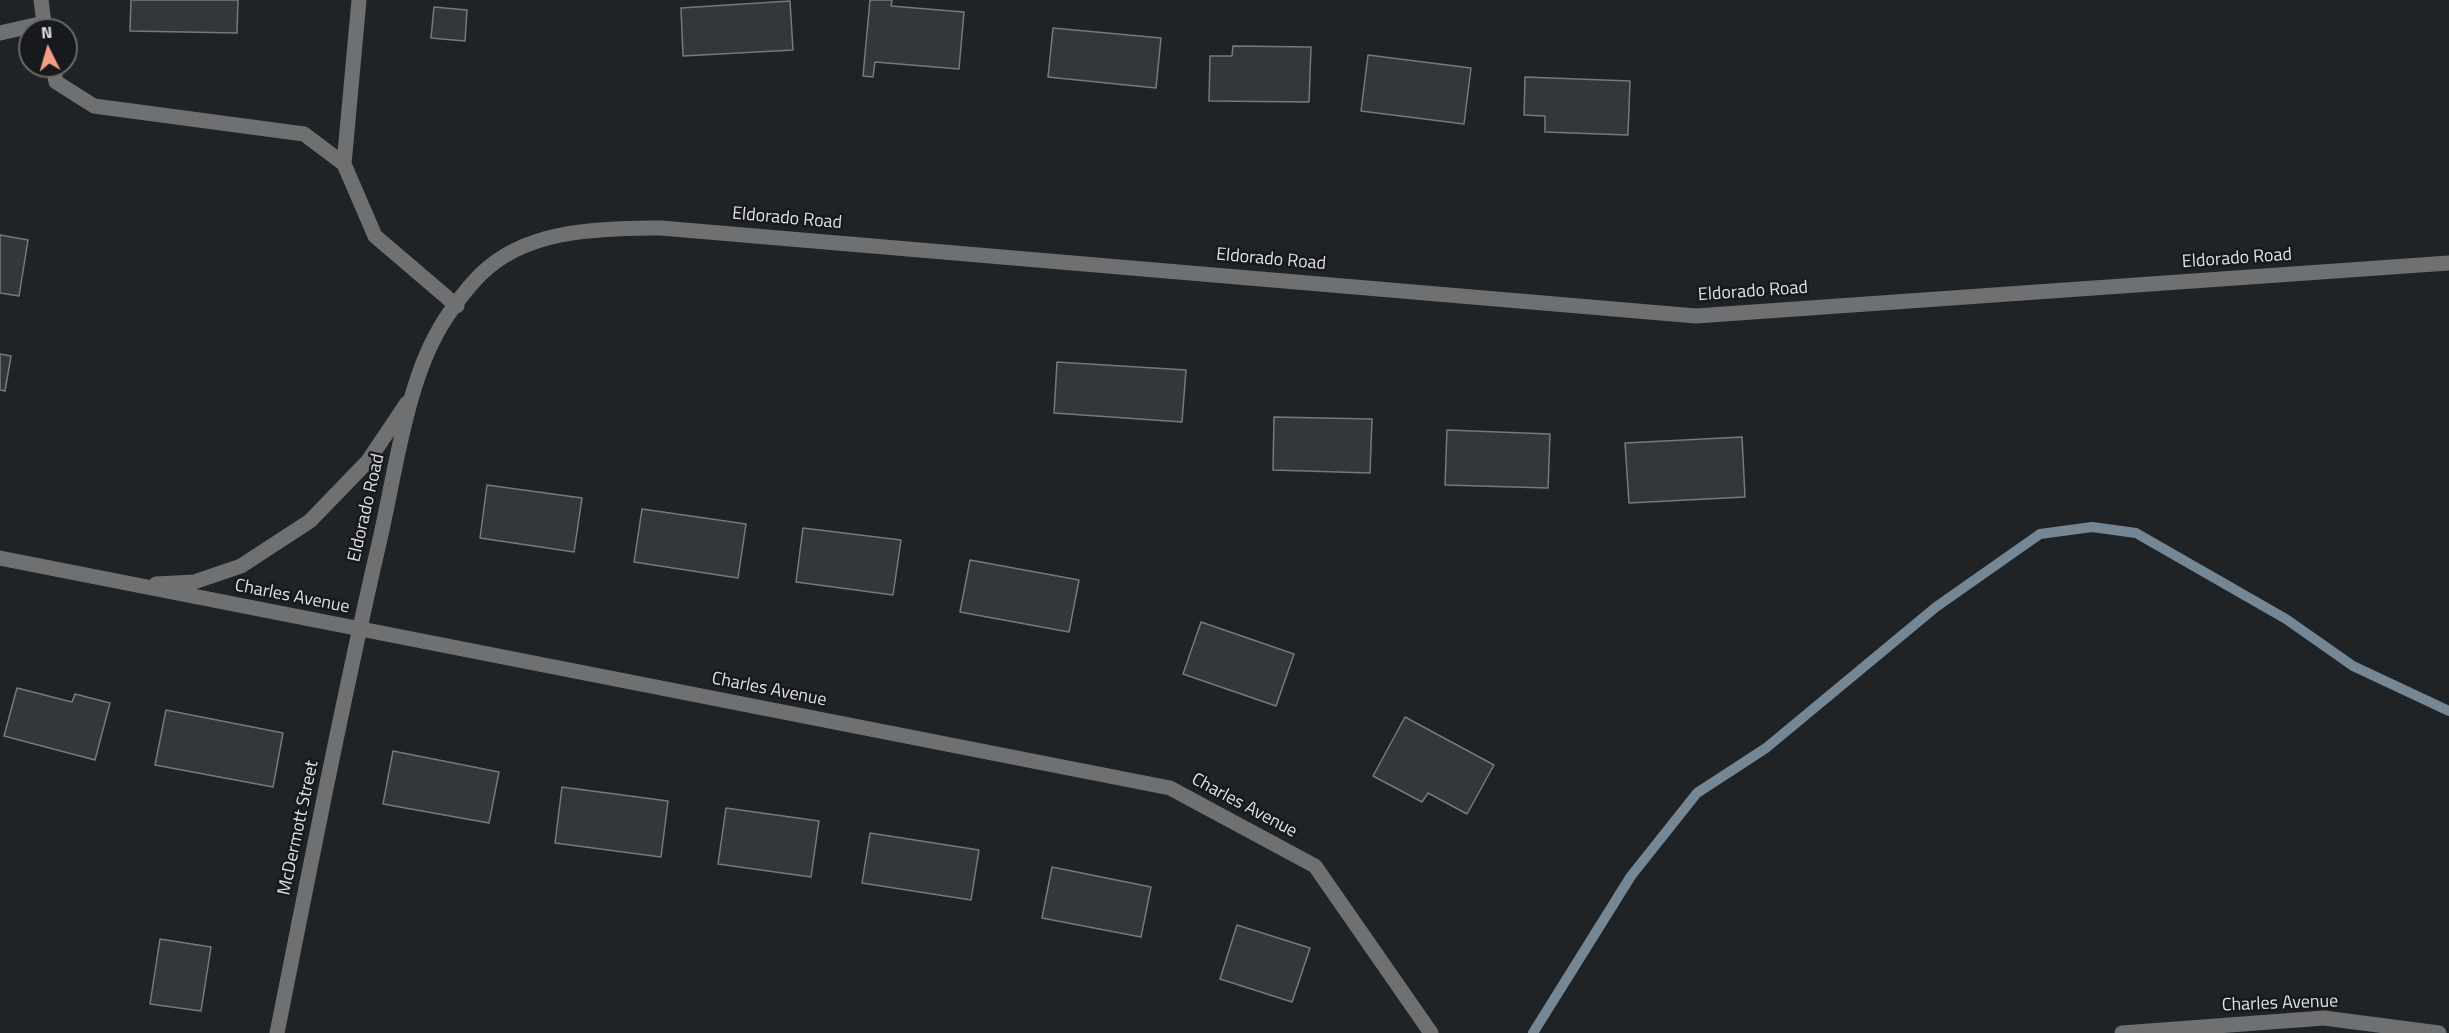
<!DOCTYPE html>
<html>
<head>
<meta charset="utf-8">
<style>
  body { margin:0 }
  #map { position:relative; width:2449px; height:1033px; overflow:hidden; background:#202325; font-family:"Titillium Web",sans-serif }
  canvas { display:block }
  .north { position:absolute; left:18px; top:18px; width:60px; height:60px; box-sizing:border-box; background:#17191c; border:2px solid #67696b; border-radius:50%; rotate:355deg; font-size:16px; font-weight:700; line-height:24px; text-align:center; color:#dee0e2 }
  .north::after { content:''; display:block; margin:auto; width:21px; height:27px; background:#f49e87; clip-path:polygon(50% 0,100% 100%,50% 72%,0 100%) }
</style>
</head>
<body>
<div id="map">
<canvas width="2449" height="1033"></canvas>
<div class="north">N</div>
</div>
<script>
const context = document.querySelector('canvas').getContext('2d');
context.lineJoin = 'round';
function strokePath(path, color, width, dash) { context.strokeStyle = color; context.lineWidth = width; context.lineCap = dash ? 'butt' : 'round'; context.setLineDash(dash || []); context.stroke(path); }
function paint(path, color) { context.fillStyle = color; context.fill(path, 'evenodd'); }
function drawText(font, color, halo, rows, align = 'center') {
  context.font = font + ' "Titillium Web",sans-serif'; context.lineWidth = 5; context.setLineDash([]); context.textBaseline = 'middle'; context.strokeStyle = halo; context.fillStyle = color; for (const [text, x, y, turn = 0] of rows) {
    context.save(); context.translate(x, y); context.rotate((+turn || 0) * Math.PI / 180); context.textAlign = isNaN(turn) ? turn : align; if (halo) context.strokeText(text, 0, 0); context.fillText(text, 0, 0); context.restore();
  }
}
strokePath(new Path2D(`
  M1533,1033l98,-157 66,-83 69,-45 170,-141 104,-73 52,-7 44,6 150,86 67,47 96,45`), '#758695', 10);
const building = new Path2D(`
  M131,0h107l-1,33 -107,-2z
  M870,0h22l-1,6 73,6 -5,57 -84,-7 -2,15 -10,-1z
  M790,1l3,49 -110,6 -2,-48z
  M434,7l33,3 -2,31 -34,-3z
  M1053,28l108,10 -5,50 -108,-11z
  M1233,46l78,1 -2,55 -100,-1 1,-45h22z
  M1368,55l103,13 -7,56 -103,-13z
  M1525,77l105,4 -2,54 -83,-3v-16l-21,-1z
  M0,235l28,5 -9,56 -19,-3z
  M0,354l11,2 -6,35 -5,-1z
  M1057,362l129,8 -4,52 -128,-9z
  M1274,417l98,2 -2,54 -97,-3z
  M1447,430l103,4 -2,54 -103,-3z
  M1742,437l3,60 -116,6 -4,-60z
  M487,485l95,13 -8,54 -94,-14z
  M642,509l104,15 -8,54 -104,-16z
  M803,528l98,12 -8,55 -97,-13z
  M970,560l109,20 -10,52 -109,-20z
  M1201,622l93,32 -18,52 -93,-32z
  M17,688l55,14 3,-8 35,9 -15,57 -91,-24z
  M166,710l117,23 -10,54 -118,-22z
  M1405,717l89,48 -27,49 -39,-21 -6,9 -49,-26z
  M393,751l106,21 -10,51 -106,-19z
  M562,787l106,14 -7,56 -106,-14z
  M726,808l93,13 -8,56 -93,-13z
  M870,833l109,17 -8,50 -109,-17z
  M1052,867l99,20 -10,50 -99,-19z
  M1237,925l73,23 -18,54 -72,-23z
  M160,939l51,8 -10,64 -51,-7z`);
paint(building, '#34373a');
strokePath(building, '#76797d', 1.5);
strokePath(new Path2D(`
  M41,0l4,30
  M0,33l44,-10
  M53,66l3,16 38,24 210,28 40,30 31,72 82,70
  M344,164l15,-164
  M0,558l1170,230 145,78 116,167
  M156,584l38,-2 47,-16 69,-45 58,-60 39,-58
  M277,1033c33,-165 65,-330 103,-494 14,-61 26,-150 56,-204 9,-18 30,-46 44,-60 47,-47 119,-46 181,-47l1035,88 753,-53
  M2122,1033l202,-15 115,15`), '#6f7072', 15);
drawText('18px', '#dee0e2', '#17191c', [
  ["Eldorado Road",787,219,5],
  ["Eldorado Road",2237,259,-4],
  ["Eldorado Road",1271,260,5],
  ["Eldorado Road",1753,292,-4],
  ["Eldorado Road",367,508,-77],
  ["Charles Avenue",292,597,11],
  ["Charles Avenue",769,690,11],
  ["Charles Avenue",1244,806,28],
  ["McDermott Street",299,828,-78],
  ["Charles Avenue",2280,1004,-2]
]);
</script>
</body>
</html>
